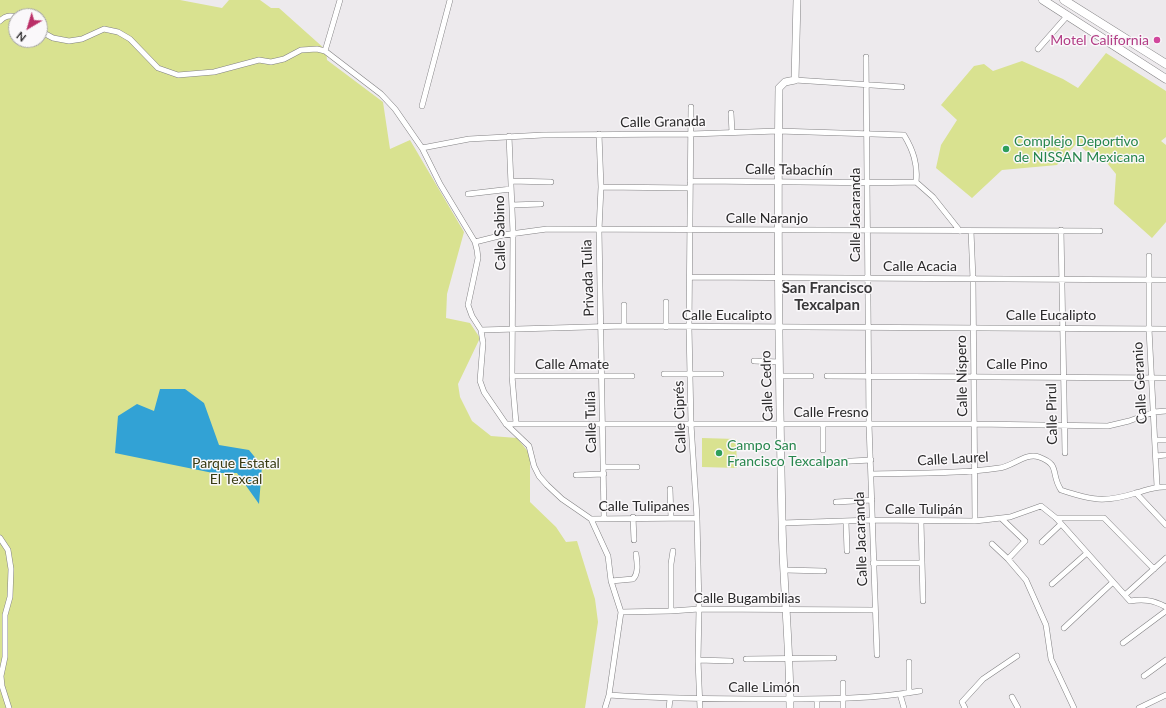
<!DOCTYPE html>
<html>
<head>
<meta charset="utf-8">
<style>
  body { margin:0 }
  #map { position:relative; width:1166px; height:708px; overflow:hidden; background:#edeaed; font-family:Lato,sans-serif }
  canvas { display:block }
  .north { position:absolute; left:8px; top:8px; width:40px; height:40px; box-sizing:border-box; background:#faf8fa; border:1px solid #a6a5a6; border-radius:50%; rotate:218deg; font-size:11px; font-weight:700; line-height:16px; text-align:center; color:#292829 }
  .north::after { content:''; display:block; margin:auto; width:14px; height:18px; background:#ba2f67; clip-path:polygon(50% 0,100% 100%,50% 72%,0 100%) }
</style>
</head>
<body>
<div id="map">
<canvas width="1166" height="708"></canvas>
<div class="north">N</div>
</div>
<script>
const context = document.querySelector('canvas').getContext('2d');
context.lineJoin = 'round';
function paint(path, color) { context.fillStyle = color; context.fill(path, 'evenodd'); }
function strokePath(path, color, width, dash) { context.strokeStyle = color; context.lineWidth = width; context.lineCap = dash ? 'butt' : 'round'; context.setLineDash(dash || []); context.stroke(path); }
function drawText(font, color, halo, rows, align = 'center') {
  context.font = font + ' Lato,sans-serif'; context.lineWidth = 3; context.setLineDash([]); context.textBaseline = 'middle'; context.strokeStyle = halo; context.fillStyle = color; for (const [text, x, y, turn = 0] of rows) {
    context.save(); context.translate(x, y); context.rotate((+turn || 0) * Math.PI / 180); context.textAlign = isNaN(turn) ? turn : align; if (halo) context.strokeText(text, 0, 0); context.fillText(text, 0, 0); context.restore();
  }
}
paint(new Path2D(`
  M0,0h180l42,8 7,-8h31l11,8h8l47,42 1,10 56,42 7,47 20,-9 54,92 -17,62 -1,24 24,5 10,15 -22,46 2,13 12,24 19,15 26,2 13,16v48l26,25 10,15 11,-1 18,58 3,23 -13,86h-585zM16,16h24v24h-24z
  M1106,53l60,38v46l-5,4 5,4v77l-14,16 -38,-34 2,-30 -18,-22 -10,1 -11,-10 -20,22 -55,5 -30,28 -36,-30 5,-23 16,-25 -16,-15 33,-39 10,-2 9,7 29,-10 41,18 15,9z
  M702,438l34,1 1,29 -35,-1z`), '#d9e290');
paint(new Path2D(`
  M160,389h25l19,14 15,42 30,5 13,16 -3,38 -22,-31h-24l-98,-20 3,-37 19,-12 17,7z`), '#32a2d5');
const street = new Path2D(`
  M0,21c5,-5 9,-6 16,-4
  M40,31l13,7 16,3 13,-2 22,-10 14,3 12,7 28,29 20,7 36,-3 45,-12 12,2 13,-3 17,-9 16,-1 8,2
  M1038,49l30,-34
  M325,51l56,43 14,15 27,39 18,36 35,58 2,8 1,8 -10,47 4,11 9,14 2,13 -3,38 4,11 22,32 23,22 5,20 5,10 8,9 15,14 29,20 17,37 3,25 10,31 -12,83 -4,13
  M325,51l15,-51
  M866,57l3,367 8,231
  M795,80l107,7
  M422,106l28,-106
  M691,107l-2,220 2,97 6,94 2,91 -1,51 2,48
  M731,113l1,19
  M599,134l2,53 -2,43 5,288
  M509,136l4,97 -1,143 4,47
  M422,148l47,-9 74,-4 148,-1 87,-3 126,4c9,15 14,29 12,47
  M511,181l40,1
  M690,181c75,0 151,3 226,1l17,15 27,34
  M601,187l89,1
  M468,194l43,-5
  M512,205l29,-1
  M1061,230l4,223
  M971,231l2,48 2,242
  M475,242l28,-7 44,-6 553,2
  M1149,256v73l8,157
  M690,277l476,3
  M624,305v21
  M666,327v-25
  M481,330l143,-4 542,3
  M754,361l25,1
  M664,374h57
  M512,376h120
  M779,376h32
  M827,376l339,2
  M506,424h469l133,2 21,-5 25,-9 12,-1
  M823,424v26
  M1155,440h11
  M1156,456l10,-1
  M833,462l38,-2
  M604,467h33
  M871,474c42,-1 86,0 128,-6 13,-1 27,-16 40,-11 22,8 11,16 22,33 30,10 43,13 75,3 11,-3 18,-7 30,-6
  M576,475l28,-1
  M670,489l1,29
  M1136,493l30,32
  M836,502l36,-2
  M633,517l1,23
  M1056,518h48l50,51
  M591,519l106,-1
  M1002,519l23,22 -17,18
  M921,521l2,80
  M846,522l1,29
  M782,523l91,-3 102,1 35,-4 31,-11 15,12 74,83c14,-2 23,-1 36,6
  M0,538l8,12 3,19 -1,28 -5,18v42l-4,19 1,10 7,22
  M1042,542l19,-18
  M992,544l16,15 18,21 20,45 5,34 23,49
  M873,563h48
  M785,570l39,1
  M611,581l22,-2c6,-6 4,-17 3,-25
  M1052,584l35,-31
  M1125,595l41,-37
  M671,611v-47l2,-13
  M621,612l50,-1 28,-2 175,1
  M1064,628l49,-46
  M1123,643l43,-32
  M746,659l88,-1
  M698,660l33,1
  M1144,676l22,-16
  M843,683v25
  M909,693v-31
  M900,694l4,14
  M609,695c57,4 113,4 171,4 46,0 94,0 140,-8
  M1012,697l6,11
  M817,699v9
  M669,708l1,-9
  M965,708l-3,-6 21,-23 34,-23
  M1139,708l27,-13`);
const secondary = new Path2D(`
  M790,708c0,-62 -7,-125 -8,-187 -3,-144 -5,-289 -3,-433l6,-6 10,-2 2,-80`);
const primary = new Path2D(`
  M1043,0l123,79
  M1064,0l102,64`);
strokePath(street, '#828183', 6);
strokePath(secondary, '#828183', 8);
strokePath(primary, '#828183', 9);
strokePath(street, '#fff', 5);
strokePath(secondary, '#fff', 7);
strokePath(primary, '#fff', 8);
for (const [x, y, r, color] of [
  [1157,40,4,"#d1479c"],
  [1006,149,4,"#2e9e5b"],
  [719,453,4,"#2e9e5b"]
]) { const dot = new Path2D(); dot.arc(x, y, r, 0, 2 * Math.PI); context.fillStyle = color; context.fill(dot); strokePath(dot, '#faf8fa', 1.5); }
drawText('14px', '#b23c85', '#faf8fa', [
  ["Motel California",1149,40]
], 'right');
drawText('14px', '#292829', '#faf8fa', [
  ["Calle Granada",663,122,-1],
  ["Calle Tabachín",789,170,1],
  ["Calle Jacaranda",855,215,-90],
  ["Calle Naranjo",767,218],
  ["Calle Sabino",500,233,-91],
  ["Calle Acacia",920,266],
  ["Privada Tulia",588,278,-92],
  ["Calle Eucalipto",727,315],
  ["Calle Eucalipto",1051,315],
  ["Calle Amate",572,364],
  ["Calle Pino",1017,364],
  ["Calle Níspero",962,376,-91],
  ["Calle Geranio",1140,383,-93],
  ["Calle Cedro",767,386,-92],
  ["Calle Fresno",831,412],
  ["Calle Pirul",1052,414,-91],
  ["Calle Ciprés",680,417,-92],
  ["Calle Tulia",591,422,-91],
  ["Calle Laurel",953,459,-3],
  ["Calle Tulipanes",644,506],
  ["Calle Tulipán",924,509],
  ["Calle Jacaranda",861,539,-92],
  ["Calle Bugambilias",747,598],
  ["Calle Limón",764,687]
]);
drawText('14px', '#27864d', '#faf8fa', [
  ["Complejo Deportivo",1014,141],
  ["de NISSAN Mexicana",1014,157],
  ["Campo San",727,445],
  ["Francisco Texcalpan",727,461]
], 'left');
drawText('14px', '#393c13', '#faf8fa', [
  ["Parque Estatal",236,463],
  ["El Texcal",236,479]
]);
drawText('bold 15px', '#383739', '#faf8fa', [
  ["San Francisco",827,288],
  ["Texcalpan",827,305]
]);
</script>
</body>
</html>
